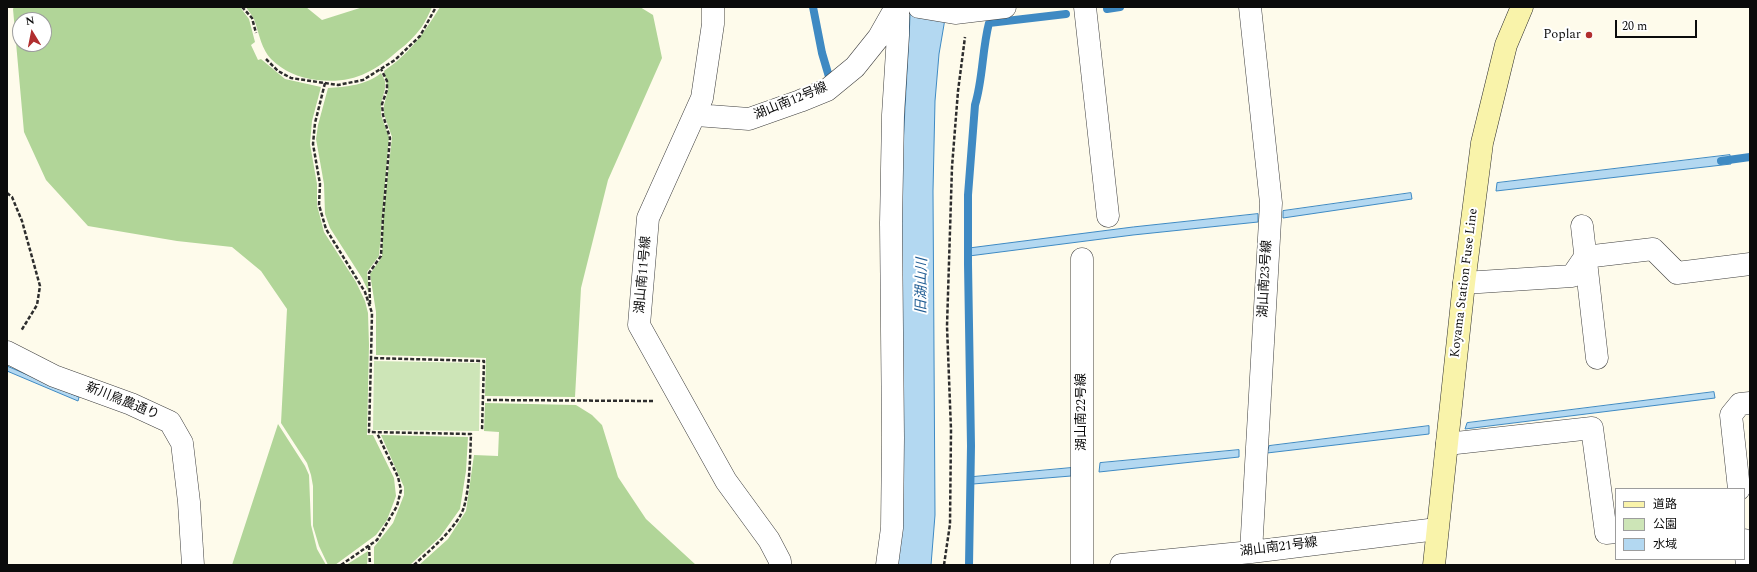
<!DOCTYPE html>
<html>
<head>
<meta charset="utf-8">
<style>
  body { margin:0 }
  #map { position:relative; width:1757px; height:572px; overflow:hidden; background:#fefbeb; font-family:Spectral,"Noto Sans JP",serif }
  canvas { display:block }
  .frame { position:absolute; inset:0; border:8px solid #0b0b0b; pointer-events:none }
  .legend { position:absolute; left:1615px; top:488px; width:130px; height:72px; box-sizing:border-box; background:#fff; border:1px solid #9d9d9d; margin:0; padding:5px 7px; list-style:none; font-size:12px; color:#0b0b0b }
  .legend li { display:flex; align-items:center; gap:8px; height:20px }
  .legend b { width:20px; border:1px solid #9d9d9d }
  .north { position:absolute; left:12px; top:12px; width:40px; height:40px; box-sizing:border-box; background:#fff; border:1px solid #9d9d9d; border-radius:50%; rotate:350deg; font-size:11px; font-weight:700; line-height:16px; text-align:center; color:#0b0b0b }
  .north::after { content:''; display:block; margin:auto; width:14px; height:18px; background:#b12e2f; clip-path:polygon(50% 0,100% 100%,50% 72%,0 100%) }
  .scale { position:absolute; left:1615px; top:20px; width:82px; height:18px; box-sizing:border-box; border:2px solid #0b0b0b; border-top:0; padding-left:5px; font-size:12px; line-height:14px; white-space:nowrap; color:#0b0b0b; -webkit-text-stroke:3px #fff; paint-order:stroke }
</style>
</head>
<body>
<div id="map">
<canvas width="1757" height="572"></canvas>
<div class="frame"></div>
<ul class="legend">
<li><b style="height:5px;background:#f9f3aa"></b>道路</li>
<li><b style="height:11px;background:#cde5b7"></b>公園</li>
<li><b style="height:11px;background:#b3d8f1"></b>水域</li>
</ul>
<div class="north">N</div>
<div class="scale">20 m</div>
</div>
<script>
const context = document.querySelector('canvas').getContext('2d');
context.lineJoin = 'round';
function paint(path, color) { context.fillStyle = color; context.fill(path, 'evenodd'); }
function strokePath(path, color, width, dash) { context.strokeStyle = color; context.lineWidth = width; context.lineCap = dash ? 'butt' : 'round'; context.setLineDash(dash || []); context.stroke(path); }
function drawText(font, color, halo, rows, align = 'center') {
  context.font = font + ' Spectral,"Noto Sans JP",serif'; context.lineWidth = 4; context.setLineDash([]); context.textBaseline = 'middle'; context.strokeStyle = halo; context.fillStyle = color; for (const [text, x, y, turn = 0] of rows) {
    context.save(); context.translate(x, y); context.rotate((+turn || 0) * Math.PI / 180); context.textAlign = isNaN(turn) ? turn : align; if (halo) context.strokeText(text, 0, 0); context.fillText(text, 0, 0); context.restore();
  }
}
paint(new Path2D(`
  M374,361l106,2 -1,68 -106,-1z`), '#cde5b7');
paint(new Path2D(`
  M14,7h226l9,12 6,23 -4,3 7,15 3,-1 24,20 36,8 -9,34 -2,23 7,40v21l7,27 32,50 9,19 3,12 1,32 -2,90h6l21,43 2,18 -9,24 -11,15 -41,30h-7l-9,-19 -6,-20v-40l-2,-11 -4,-12 -26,-40 6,-114 -26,-38 -29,-24 -55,-6 -89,-15 -42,-46 -22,-48 -11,-123zM20,20h24v24h-24z
  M246,7h60l16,13 41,-13h69c-3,7 -7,15 -11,21 -6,8 -14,16 -22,22 -26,23 -47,34 -82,30 -18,-2 -34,-9 -46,-21 -9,-9 -12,-25 -16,-37 -1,-5 -6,-10 -9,-15z
  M440,7h200l13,8 9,43 -54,122 -27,108 -6,109 -90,-1 1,-38 -110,-3v-43l-6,-38 12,-17 1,-39 9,-81 -8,-23v-9l4,-15 -4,-19c26,-18 40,-38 56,-64z
  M381,73l4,8v8l-4,14v12l8,22 -10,119 -12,16 2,21 -7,-15 -32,-50 -5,-14 -1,-30 -8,-45 2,-14 10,-37c18,-1 39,-3 53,-15z
  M485,403l91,2 16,10 10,10 16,52 28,42 50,46h-277l29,-26 18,-28 8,-56 24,1 1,-24 -15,-1z
  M278,424l27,42 4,9 2,50 6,24 9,16h-94z
  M381,435l87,2 -2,34 -6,38 -20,28 -30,28h-36v-18l19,-24 11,-28v-8z
  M368,551l-1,14h-21z`), '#b1d598');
const water = new Path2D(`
  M911,7h36l-8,47 -4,47 -2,90 2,324 -4,50h-36l4,-348z
  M1730,155l1,9 -235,27 1,-8z
  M1411,193l1,6 -129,19v-7z
  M1258,214v8l-125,13 -164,21v-8l164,-21z
  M7,366l72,31 -1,4 -71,-30z
  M1714,392l1,6 -250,31 2,-6z
  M1429,426v8l-162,19 2,-7z
  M1239,450v7l-140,15 1,-9z
  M1071,468v8l-98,8v-7z`);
paint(water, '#b3d8f1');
strokePath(water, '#3f8ac3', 1);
strokePath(new Path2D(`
  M813,7l9,46 8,27
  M1107,9l13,-2
  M1721,161l29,-4
  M969,565l2,-119 -3,-182v-69l7,-90c8,-26 7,-55 14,-82l77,-9`), '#3f8ac3', 8);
const street = new Path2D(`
  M713,7v17l-11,74 -54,120 -9,107 87,156 43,59 11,21v4
  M919,7l36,6 50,-6
  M1085,7l23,209
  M1250,7l21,196 -20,349
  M696,115l53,4 51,-18 27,-11 28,-23 24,-30 17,-30
  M1582,226l15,132
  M1082,259v306
  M1464,283l108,-7 13,-19 68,-8 24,24 73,-9
  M7,352l47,24 77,28 39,18 12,21 7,59 4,63
  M1447,444l145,-16 14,105 10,-1
  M1739,489l-8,-74 9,-11 10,-1
  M1744,540l3,25
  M887,565l5,-37 1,-90 -2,-215 2,-108 5,-80v-28
  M1121,565l130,-13 186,-23`);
const secondary = new Path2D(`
  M1434,565l30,-282 18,-140 24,-98 16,-38`);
strokePath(street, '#3e3e3e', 23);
strokePath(secondary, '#2d2d2d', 23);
strokePath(new Path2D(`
  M242,7l10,11 4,15
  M266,59l12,12 13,7 47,7 25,-5 32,-20 25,-24 16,-29
  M325,83l-10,40 -2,21 7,40 -1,21 7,24 39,63 7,21 -1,45
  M7,193l5,4 10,24 18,65 -3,19 -16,26
  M370,304l-1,-31 12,-17 2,-39 7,-79 -7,-23 -1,-11 5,-14v-9l-6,-12
  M487,400l166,1
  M369,546l1,19
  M341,565l36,-25 20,-34 4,-16 -3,-13 -21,-44
  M414,565c15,-14 44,-38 50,-58 6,-22 6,-50 7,-73l-102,-2 2,-74 113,3 -2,70
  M944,565l6,-41 1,-94 -4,-104 5,-159 6,-76 7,-54`), '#2d2d2d', 2.5, [4, 2]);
strokePath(street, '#fff', 22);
strokePath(secondary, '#f9f3aa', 22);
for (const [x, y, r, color] of [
  [1589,35,4,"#b12e2f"]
]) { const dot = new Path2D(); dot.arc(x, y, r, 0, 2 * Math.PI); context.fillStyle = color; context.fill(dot); strokePath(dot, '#fff', 1.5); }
drawText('13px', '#0b0b0b', '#fff', [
  ["Poplar",1581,35]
], 'right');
drawText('13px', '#0b0b0b', '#fff', [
  ["湖山南12号線",791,102,-22],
  ["湖山南11号線",644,275,-85],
  ["湖山南23号線",1266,279,-87],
  ["Koyama Station Fuse Line",1465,283,-83],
  ["新川鳥農通り",122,402,22],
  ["湖山南22号線",1082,412,-90],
  ["湖山南21号線",1279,548,-7]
]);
drawText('italic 14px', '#1e5c93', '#fff', [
  ["旧湖山川",923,286,-89]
]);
</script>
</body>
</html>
